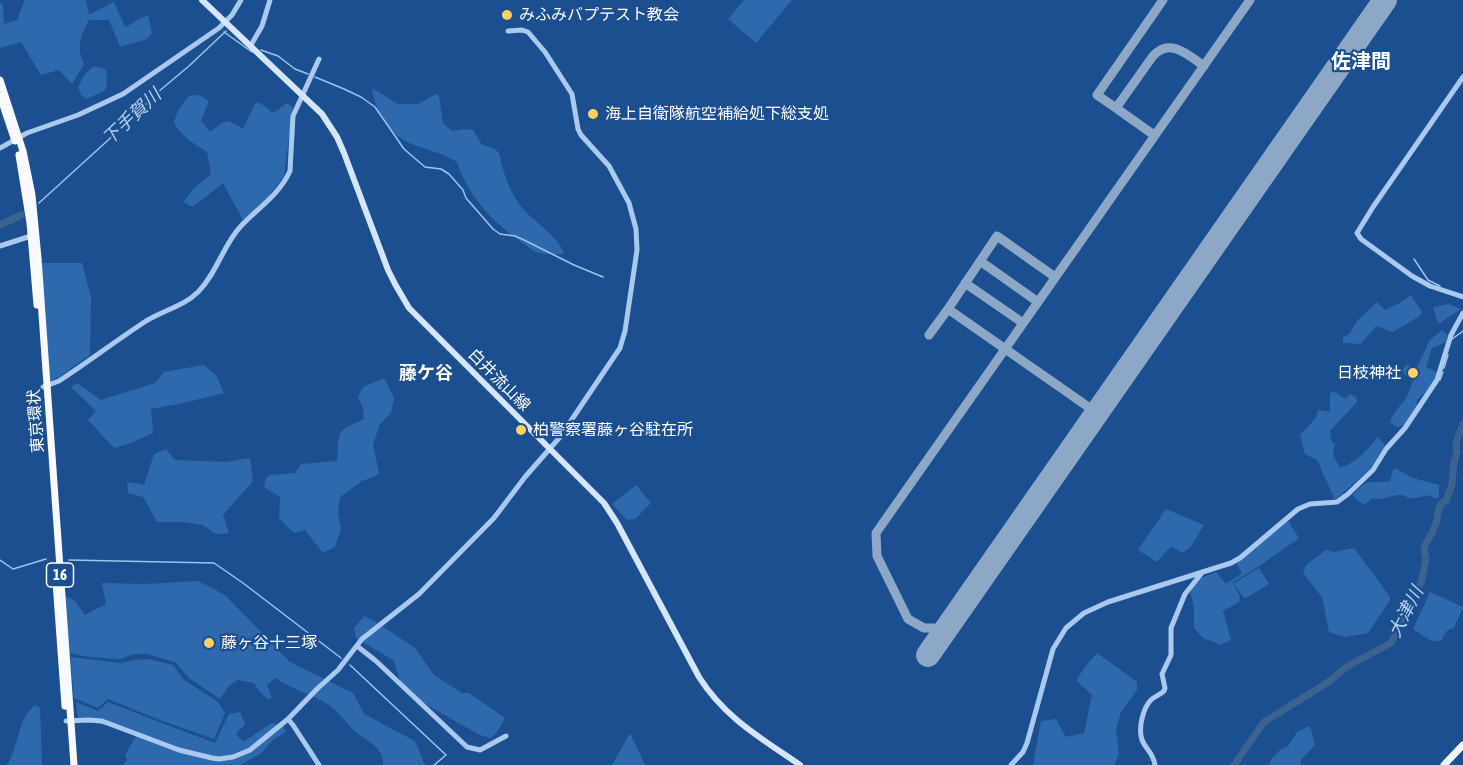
<!DOCTYPE html>
<html>
<head>
<meta charset="utf-8">
<style>
  body { margin:0 }
  canvas { display:block; background:#1b4f8f }
</style>
</head>
<body>
<canvas width="1463" height="765"></canvas>
<script>
const context = document.querySelector('canvas').getContext('2d');
context.lineJoin = 'round';
function paint(path, color) { context.fillStyle = color; context.fill(path, 'evenodd'); }
function strokePath(path, color, width, dash) { context.strokeStyle = color; context.lineWidth = width; context.lineCap = dash ? 'butt' : 'round'; context.setLineDash(dash || []); context.stroke(path); }
function drawText(font, color, halo, rows, align = 'center') {
  context.font = font + ' "Asap Condensed","Noto Sans JP",sans-serif'; context.lineWidth = 4.5; context.setLineDash([]); context.textBaseline = 'middle'; context.strokeStyle = halo; context.fillStyle = color; for (const [text, x, y, turn = 0] of rows) {
    context.save(); context.translate(x, y); context.rotate((+turn || 0) * Math.PI / 180); context.textAlign = isNaN(turn) ? turn : align; if (halo) context.strokeText(text, 0, 0); context.fillText(text, 0, 0); context.restore();
  }
}
paint(new Path2D(`
  M25,0h61l3,15 25,-13 11,25c8,-3 14,-10 23,-11l4,17 -5,6 -27,8 -11,-27h-20c-9,17 -13,27 -5,44l-12,20 -13,-14 -18,5 -20,-33 -21,6v-46l3,3 1,19 13,-4z
  M744,0h48l-36,43 -28,-24z
  M93,67h7l6,3 1,9 -1,10 -6,4 -14,6 -4,-3 -4,-8 6,-13z
  M372,88l26,16h20l18,-10 3,2 4,27 9,8 12,-2 9,1 9,15c4,1 10,2 13,4 5,4 5,8 6,13 4,15 8,26 16,39 12,19 42,34 47,53 -8,0 -20,1 -28,-2 -4,-2 -8,-6 -12,-8 -29,-20 -56,-47 -67,-82 -14,-9 -30,-12 -45,-18 -23,-9 -37,-32 -40,-56z
  M199,95l10,6 -8,20 9,11 12,-9 7,-2 14,8 12,-25 4,-2 14,11 14,-10 6,4 -9,69 -19,25 -22,19 -20,-37 -30,24 -10,-5 11,-14 17,-14 -4,-22c-12,-8 -27,-16 -33,-30l4,-12 11,-14z
  M41,263h41l9,34 -1,58 -31,22 -9,4z
  M1411,295l11,17 -2,4 -27,16 -17,-6 -15,18 -18,-1v-6l6,-3 8,-13 17,-16 3,-3 8,8 13,-6z
  M1449,304l12,5 -23,15 -5,-17z
  M1442,330l5,4 -1,8 -14,6 -6,19 11,5 -4,12 -16,16 -1,7 -12,19 -8,1 -6,-5 5,-10 11,-14 8,-19 -9,-4 -3,-5 4,-5 11,2 13,-27z
  M204,365l12,10 8,18 -41,10 -32,6 2,24 -22,10 -17,5 -26,-28 8,-9 -25,-24 6,-4 24,17 54,-17 9,-11z
  M384,378l10,20 -3,15 -11,11 -7,20 6,29 -3,3 -14,5 -22,16 -2,14 3,18 -6,18 -12,6 -18,-23 -11,3 -15,-15 1,-21 -16,-10 2,-9 4,-3 25,-2 6,-9 36,-3c3,-32 -3,-28 27,-42l-1,-11 -5,-11 5,-10z
  M1334,391l11,8 5,-5 6,3 1,5 -27,29 1,9 4,4 -2,11 7,13c17,-6 27,-18 38,-31l7,8 -15,24 -35,31 -18,-40 -12,-6 -5,-19 16,-17 2,-8 12,2v-18z
  M166,449l9,11 51,2 24,-4 3,23 -30,34 6,18 -13,1 -13,-9 -21,-3h-25l-14,-25 -15,-4 -1,-11 17,3 10,-31z
  M1395,468l18,10 26,7v12l-3,2c-10,-8 -14,0 -24,-1 -4,0 -6,-2 -10,-3 -11,-1 -16,6 -30,3l-8,7 -7,-5 -4,-5c15,-18 17,-11 37,-14l3,-10z
  M636,485l15,18 -16,16 -8,1 -15,-16z
  M1166,509l38,16 -14,23 -8,5 -11,-7 -14,16 -19,-12z
  M1288,521l11,17 -41,29 -25,15 7,15 -1,5 -16,9 8,29 -10,5 -18,-7 -9,-10v-21l-4,-16 9,-12 17,-7 10,12 16,-11 -6,-11z
  M1354,548l36,49v3l-22,33 -23,4 -16,-5 -7,-35 -19,-24 3,-8 20,-15 7,2z
  M1259,568l10,16 -23,14 -3,-1 -9,-14z
  M198,581l27,14 65,67 63,31 11,21 51,27 10,24h-42c1,-19 -16,-23 -28,-34 -9,-8 -15,-18 -26,-26 -17,-11 -36,-15 -53,-27l-9,7 5,13 -4,1 -7,-6 -7,-10 -16,-3 -8,5 -10,14 -31,-21 -14,-16 -28,-8h-13l-14,5 -30,-2 -22,-4 -3,-57 10,5 10,14 21,-11 -4,-21 45,1z
  M1430,592l33,15 -9,21c-7,1 -10,5 -12,12 -12,4 -18,-5 -29,-11z
  M364,616l15,8 36,24 19,27 28,18h7l36,25 -7,13 -7,7 -11,-3 -60,-34 -17,-11 -9,-29 -38,-23 -2,-10z
  M1097,653l40,29v8l-16,22 -5,17 3,25 -5,11h-81l8,-44 15,-2 10,18 18,-4 8,-38 -16,-15 12,-17z
  M70,657l50,6 15,-3 13,-1 25,6 11,15 34,22 7,11 -11,26 -54,-19 -52,-21 -10,9 -24,-10z
  M76,702l22,9 10,-9 51,20 56,21 14,-29 11,-2 5,12 -9,10 7,8 29,-19 11,3 3,6 -13,8 -13,14 -20,11h-117l4,-5 -2,-5 13,-22 -60,-14z
  M35,705l5,3 2,57h-35c2,-4 5,-9 6,-13 7,-17 7,-35 22,-47z
  M1310,726l5,19 -14,15 -1,5h-31l2,-6 9,-9 8,-4 10,-15z
  M630,733l15,32h-33z`), '#2e69ad');
strokePath(new Path2D(`
  M224,32l28,20
  M261,50l17,6 17,13 13,5
  M315,77l29,12 17,8 14,10 29,42 21,18 16,2 8,5 14,16 3,8 27,31 7,5 15,2 9,4 50,25 29,12
  M39,203l89,-81 30,-30 31,-26 37,-35
  M1414,259l14,21 12,6
  M1452,339l11,-8
  M1444,368l4,-13
  M1440,380l3,-8
  M0,560l13,9 33,-10
  M69,560l145,3 29,20 98,75
  M350,665l96,90 -12,10`), '#9cc4f0', 1.5);
strokePath(new Path2D(`
  M0,225l21,-10
  M1234,765l30,-43 63,-39 21,-17 43,-23 31,-63 4,-21 -2,-10 1,-4 7,-12 5,-13 2,-13 4,-5 3,-1 6,-17 2,-23 3,-8 -1,-10 7,-19`), '#3c6290', 7);
strokePath(new Path2D(`
  M1116,108l-19,-13 66,-95
  M1154,135l-38,-27 37,-52c17,-19 35,-1 51,10
  M980,261l58,41
  M1055,277l-58,-41 -49,73 149,104
  M965,283l58,40
  M929,335l19,-26
  M950,623l-11,5h-15l-16,-9 -31,-63 -1,-23 374,-533`), '#8da7c7', 9);
strokePath(new Path2D(`
  M928,655l457,-655`), '#8da7c7', 24);
strokePath(new Path2D(`
  M251,45l11,-19 8,-26
  M1463,77l-90,130 -16,26 4,6 51,37 18,10 33,11
  M0,148l27,-15 51,-18 45,-21 96,-66 13,-13 9,-15
  M0,246l34,-11
  M43,387l16,-6c29,-19 58,-41 87,-60 18,-11 38,-15 52,-29 19,-19 25,-47 43,-66 17,-18 38,-31 49,-55l3,-55 26,-57
  M357,646l19,15 91,86 13,3 26,-14
  M288,719l5,6 26,40
  M66,721l23,-1 13,1 77,29 33,8 7,1 14,-2 17,-7 38,-31 30,-31 20,-18 24,-31 57,-45 75,-76 31,-41 35,-40 60,-89 5,-17 12,-81 -1,-21 -7,-26 -20,-37 -28,-31 -3,-6 -6,-35 -27,-42 -17,-20 -6,-2 -14,1
  M1011,765l12,-13 4,-9 26,-94 13,-21 18,-15 24,-11 123,-39 9,-5 58,-49 12,-5 27,-2 11,-8 25,-24 13,-21 19,-21 32,-48 14,-45 12,-22
  M1155,765c-2,-13 -9,-15 -13,-25 -4,-12 1,-33 10,-41 4,-3 9,-5 12,-8l1,-3 -3,-14 9,-19v-27l14,-34 16,-20`), '#a9c9ee', 5);
strokePath(new Path2D(`
  M202,0l120,114 15,23 7,16 44,117 7,14 14,24 195,195 13,20 82,154c26,41 62,61 101,88`), '#d6e6fa', 6);
strokePath(new Path2D(`
  M1444,765l19,-20`), '#f0f6ff', 7);
strokePath(new Path2D(`
  M0,80l23,71 9,44 6,63 36,507
  M0,96l15,45
  M19,155l11,68 7,82
  M56,582l9,124`), '#f8faff', 7);
for (const [x, y, r, color] of [
  [507,15,6,"#ffd166"],
  [593,114,6,"#ffd166"],
  [1413,373,6,"#ffd166"],
  [521,430,6,"#ffd166"],
  [209,643,6,"#ffd166"]
]) { const dot = new Path2D(); dot.arc(x, y, r, 0, 2 * Math.PI); context.fillStyle = color; context.fill(dot); strokePath(dot, '#1b4f8f', 2); }
for (const [x, y, w] of [
  [60,575,27]
]) { const box = new Path2D(); box.roundRect(x - w / 2, y - 12, w, 24, 4.5); context.fillStyle = '#1b4f8f'; context.fill(box); strokePath(box, '#fff', 1.5); }
drawText('bold 15px', '#fff', null, [
  ["16",60,575]
]);
drawText('16px', '#fff', '#1b4f8f', [
  ["みふみバプテスト教会",519,15],
  ["海上自衛隊航空補給処下総支処",605,114],
  ["日枝神社",1401,373,"right"],
  ["柏警察署藤ヶ谷駐在所",533,430],
  ["藤ヶ谷十三塚",221,643]
], 'left');
drawText('16px', '#fff', '#1b4f8f', [
  ["白井流山線",499,380,45],
  ["東京環状",36,421,-94]
]);
drawText('italic 18px', '#b5d3f5', '#1b4f8f', [
  ["下手賀川",132,117,-43],
  ["大津川",1406,612,-63]
]);
drawText('bold 18px', '#fff', '#1b4f8f', [
  ["藤ケ谷",426,373]
]);
drawText('bold 20px', '#fff', '#1b4f8f', [
  ["佐津間",1361,62]
]);
</script>
</body>
</html>
